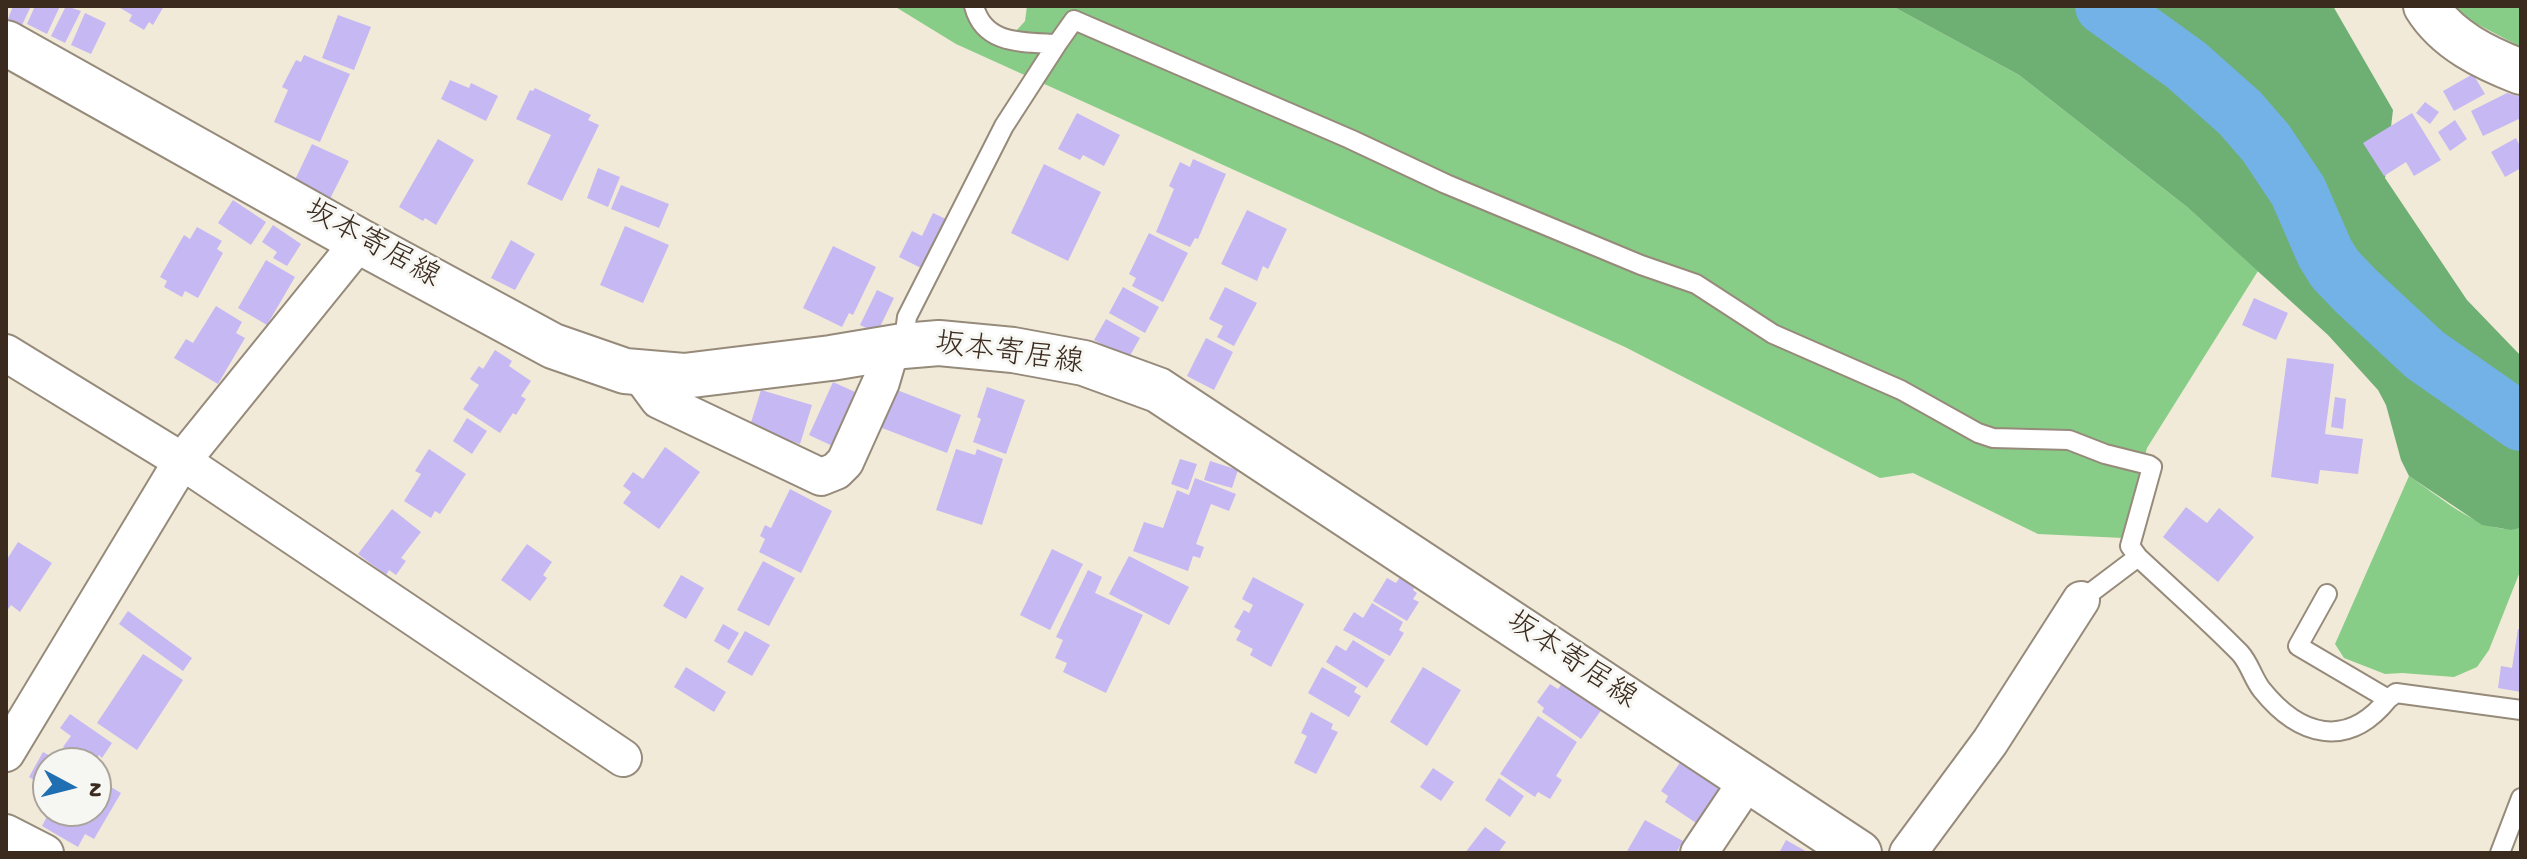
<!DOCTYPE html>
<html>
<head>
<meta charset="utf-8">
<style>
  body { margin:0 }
  #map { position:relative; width:2527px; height:859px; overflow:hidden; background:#f2ead8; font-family:"Gochi Hand",sans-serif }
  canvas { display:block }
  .frame { position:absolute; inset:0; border:8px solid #3b2a1e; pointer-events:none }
  .north { position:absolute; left:32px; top:747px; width:80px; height:80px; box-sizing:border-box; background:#f6f6f2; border:2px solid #aba49d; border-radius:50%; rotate:97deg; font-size:22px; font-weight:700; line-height:32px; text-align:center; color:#3b2a1e }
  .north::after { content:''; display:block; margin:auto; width:28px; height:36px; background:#1f6fb2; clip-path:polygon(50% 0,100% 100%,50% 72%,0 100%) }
</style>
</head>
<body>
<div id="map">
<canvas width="2527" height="859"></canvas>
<div class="frame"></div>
<div class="north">N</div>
</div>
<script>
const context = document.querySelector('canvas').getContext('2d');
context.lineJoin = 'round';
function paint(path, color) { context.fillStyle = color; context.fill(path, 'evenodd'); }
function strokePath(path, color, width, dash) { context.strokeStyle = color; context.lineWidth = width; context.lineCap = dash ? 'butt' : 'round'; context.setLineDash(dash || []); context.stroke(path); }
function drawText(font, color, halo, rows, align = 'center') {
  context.font = font + ' "Gochi Hand","Klee One",sans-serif'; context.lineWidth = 6; context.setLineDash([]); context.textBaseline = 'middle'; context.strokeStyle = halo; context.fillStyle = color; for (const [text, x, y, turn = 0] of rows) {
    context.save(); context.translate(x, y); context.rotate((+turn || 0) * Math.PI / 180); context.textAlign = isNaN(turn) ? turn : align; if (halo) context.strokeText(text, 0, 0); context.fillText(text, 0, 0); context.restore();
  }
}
paint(new Path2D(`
  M894,6h73l6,17 43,8 9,-10 2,-15h865l127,69 168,132 71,64 -111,177 -24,90 -85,-4 -125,-61 -33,5 -255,-131 -669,-303z
  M2455,6h66v41l-50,-26z
  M2409,476c30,20 75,61 112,52v41l-32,81 -12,17 -23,10 -52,-4 -17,1 -41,-16 -9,-14z`), '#88cd87');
paint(new Path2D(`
  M1892,6h441l60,104 -8,68 82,122 54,56v172l-10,2 -29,-5 -73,-49 -8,-16 -15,-55 -8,-15 -50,-55 -141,-128 -168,-132z`), '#6eb074');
strokePath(new Path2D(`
  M2104,6l82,59 54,48 26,30 32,48 27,62 10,16 21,22 69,64 96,67`), '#73b2e6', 58);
paint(new Path2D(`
  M13,6h18l-9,19 -14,-6z
  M35,6h25l-13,28 -20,-10z
  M66,6l15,5 -16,32 -14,-7z
  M117,6h47l-11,19 -4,-3 -5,8 -15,-9 3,-6z
  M85,13l21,10 -15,31 -20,-9z
  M338,15l33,12 -17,43 -32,-12z
  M304,55l46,19 -30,68 -46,-20 14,-32 -6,-3 14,-27 5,2z
  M2473,74l12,20 -31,17 -11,-20z
  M450,80l19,8 2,-5 27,13 -12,25 -45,-22z
  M535,88l56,27 -3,5 11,5 -37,76 -35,-17 24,-49 -35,-16 14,-29 3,1z
  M2507,93l14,4v21l-38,18 -12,-25z
  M2425,102l14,10 -9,12 -14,-11z
  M1077,113l43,22 -16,31 -21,-11 -3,5 -22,-11z
  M2412,113l29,47 -27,16 -8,-14 -22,14 -21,-33z
  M2455,120l12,19 -17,12 -12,-19z
  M2516,138l5,10v20l-16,9 -14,-25z
  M438,139l36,21 -38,65 -11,-7 -2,3 -24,-14z
  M312,144l37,17 -19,38 -36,-17z
  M1193,159l33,15 -28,65 -3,-1 -5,9 -34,-15 18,-43 -5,-3 11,-24 10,5z
  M1044,164l57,28 -33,69 -57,-28z
  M598,168l22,9 -12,30 -21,-9z
  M621,185l48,19 -10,24 -48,-19z
  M233,200l33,22 -15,23 -33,-22z
  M1247,210l40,19 -19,40 -5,-3 -6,15 -36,-17z
  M933,213l15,7 -25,49 -24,-12 13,-26 10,5z
  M273,225l28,19 -14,22 -14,-8 4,-6 -15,-10z
  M625,226l44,19 -26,58 -43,-18z
  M197,227l25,14 -5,8 6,4 -25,45 -13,-7 -3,6 -18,-10 3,-6 -7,-4 24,-42 6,4z
  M1149,233l39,20 -25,49 -31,-16 4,-8 -7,-4z
  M511,240l24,14 -20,36 -24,-12z
  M833,246l43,21 -23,48 -4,-2 -7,14 -39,-19z
  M266,260l29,17 -28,48 -29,-17z
  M1123,287l36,20 -14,26 -36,-20z
  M1225,287l32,16 -23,43 -17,-9 6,-11 -14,-7z
  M877,290l17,8 -17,35 -17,-8z
  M2254,298l34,15 -12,27 -34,-15z
  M216,306l26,16 -6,11 9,5 -27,46 -44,-26 12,-19 7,4z
  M1106,319l34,19 -12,21 -34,-19z
  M1206,338l27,14 -19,38 -27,-14z
  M495,350l17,11 -3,5 22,15 -10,15 5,3 -10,16 -3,-2 -13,20 -37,-24 16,-24 -9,-6 9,-13 4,3z
  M2287,358l47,6 -9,70 38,5 -5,35 -38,-4 -2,14 -47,-7z
  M833,382l31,14 -25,53 -30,-14z
  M987,387l38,13 -19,54 -33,-12 8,-23 -4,-2z
  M892,388l69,27 -14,38 -70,-27z
  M761,390l51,15 -12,39 -51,-15z
  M2335,397l11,2 -3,30 -12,-2z
  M467,418l20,13 -15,23 -19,-13z
  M665,447l35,25 -41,57 -36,-26 8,-11 -8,-6 10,-14 10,7z
  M429,449l37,25 -26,40 -5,-3 -4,7 -27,-17 17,-27 -6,-3z
  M956,449l19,6 2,-6 26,10 -21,66 -46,-15z
  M1180,459l17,5 -9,26 -17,-6z
  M1210,461l28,9 -6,18 -28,-8z
  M1195,478l41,16 -7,17 -18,-7 -15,40 8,3 -4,11 -7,-2 -5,15 -55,-20 11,-29 19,6 14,-38 12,5z
  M790,489l42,22 -31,62 -42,-21 6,-13 -5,-3 5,-11 6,3z
  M2186,507l21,16 12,-15 35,29 -36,45 -55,-45z
  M392,509l29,23 -20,26 5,3 -10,14 -7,-5 -3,5 -28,-21z
  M18,542l34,21 -32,49 -9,-7 -5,7v-51z
  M527,544l25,18 -9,13 4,3 -17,23 -29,-21z
  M1052,549l31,15 -33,66 -30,-15z
  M1129,556l60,31 -20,38 -60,-31z
  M763,561l32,17 -26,48 -32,-16z
  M1088,570l14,7 -7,16 48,22 -37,78 -43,-21 4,-9 -12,-5 8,-18 -7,-3z
  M681,575l23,13 -18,31 -23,-13z
  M1253,577l51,27 -33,63 -21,-12 3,-6 -17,-9 5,-9 -7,-4 10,-17 5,3 4,-8 -11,-6z
  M1400,577l15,9 -2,4 4,3 -4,6 6,3 -12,19 -34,-20 14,-23 9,5z
  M1372,603l31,19 -4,8 5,3 -14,23 -47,-26 11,-18 9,6z
  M128,611l64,47 -9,13 -64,-47z
  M723,624l16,9 -10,17 -15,-9z
  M2518,629l3,1v62l-23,-4 3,-22 11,2z
  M745,631l25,14 -18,31 -25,-14z
  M1353,640l32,20 -18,28 -41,-26 10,-17 10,6z
  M143,654l40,26 -46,70 -40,-27z
  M686,667l40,25 -12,20 -40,-25z
  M1322,667l35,20 -3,5 7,4 -12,21 -41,-24z
  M1423,667l38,23 -34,56 -37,-24z
  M1563,682l39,27 -21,30 -39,-27 2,-4 -7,-6 13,-18 8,5z
  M1311,712l22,12 -2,5 7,3 -22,42 -22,-11 13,-27 -6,-3z
  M70,714l42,29 -10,15 -3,-3 -6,8h-6l-24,-16 8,-11 -11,-8z
  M1538,716l39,26 -21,34 6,4 -12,19 -12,-7 -3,5 -35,-23z
  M43,752l20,11h-15v25l-19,-11z
  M1681,761l43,29 -17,26 -3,-3 -8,10 -31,-21 3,-6 -7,-5z
  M1433,768l21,14 -13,19 -21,-14z
  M96,778l25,15 -27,46 -9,-5 -7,13 -36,-21 8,-15h46z
  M1499,778l25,18 -14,21 -25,-17z
  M1645,820l38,21 -7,12h-50z
  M1485,827l21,15 -8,11h-33z
  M1786,840l23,13h-30z`), '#c6b8f3');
const service = new Path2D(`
  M974,6c10,39 48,36 83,38l17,-24 276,119 96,45 195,81 55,19 77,50 128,56 77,43 15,5 76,2 36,14 44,11 3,2 -22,79 8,11 -57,43
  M903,346l4,-29 97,-191 53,-82
  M2138,557c34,32 70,63 102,96 10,11 13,26 22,37 37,46 85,60 126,9
  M2327,594l-29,52 90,53 8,-6 125,17
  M2500,853l21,-55`);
const minor = new Path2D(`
  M6,353l176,108 441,297
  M639,373l20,27 162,77 15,-6 9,-9 36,-80 10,-34
  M6,753l176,-292 178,-220
  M6,833l39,20
  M1699,853l49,-73
  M1908,853l82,-111 91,-142`);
const tertiary = new Path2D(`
  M2426,6c21,34 59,52 95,66`);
const secondary = new Path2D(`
  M6,43l353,198 194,105 72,25 59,5 147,-18 72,-12 36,-3 74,7 71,13 74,27 701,463`);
strokePath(service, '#968a7b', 22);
strokePath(minor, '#968a7b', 40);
strokePath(tertiary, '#968a7b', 48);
strokePath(secondary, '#968a7b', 48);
strokePath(service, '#fff', 18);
strokePath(minor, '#fff', 36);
strokePath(tertiary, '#fff', 44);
strokePath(secondary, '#fff', 44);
drawText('30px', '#3b2a1e', '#f6f6f2', [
  ["坂本寄居線",371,246,29],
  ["坂本寄居線",1009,356,8],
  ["坂本寄居線",1570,662,34]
]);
</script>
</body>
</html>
